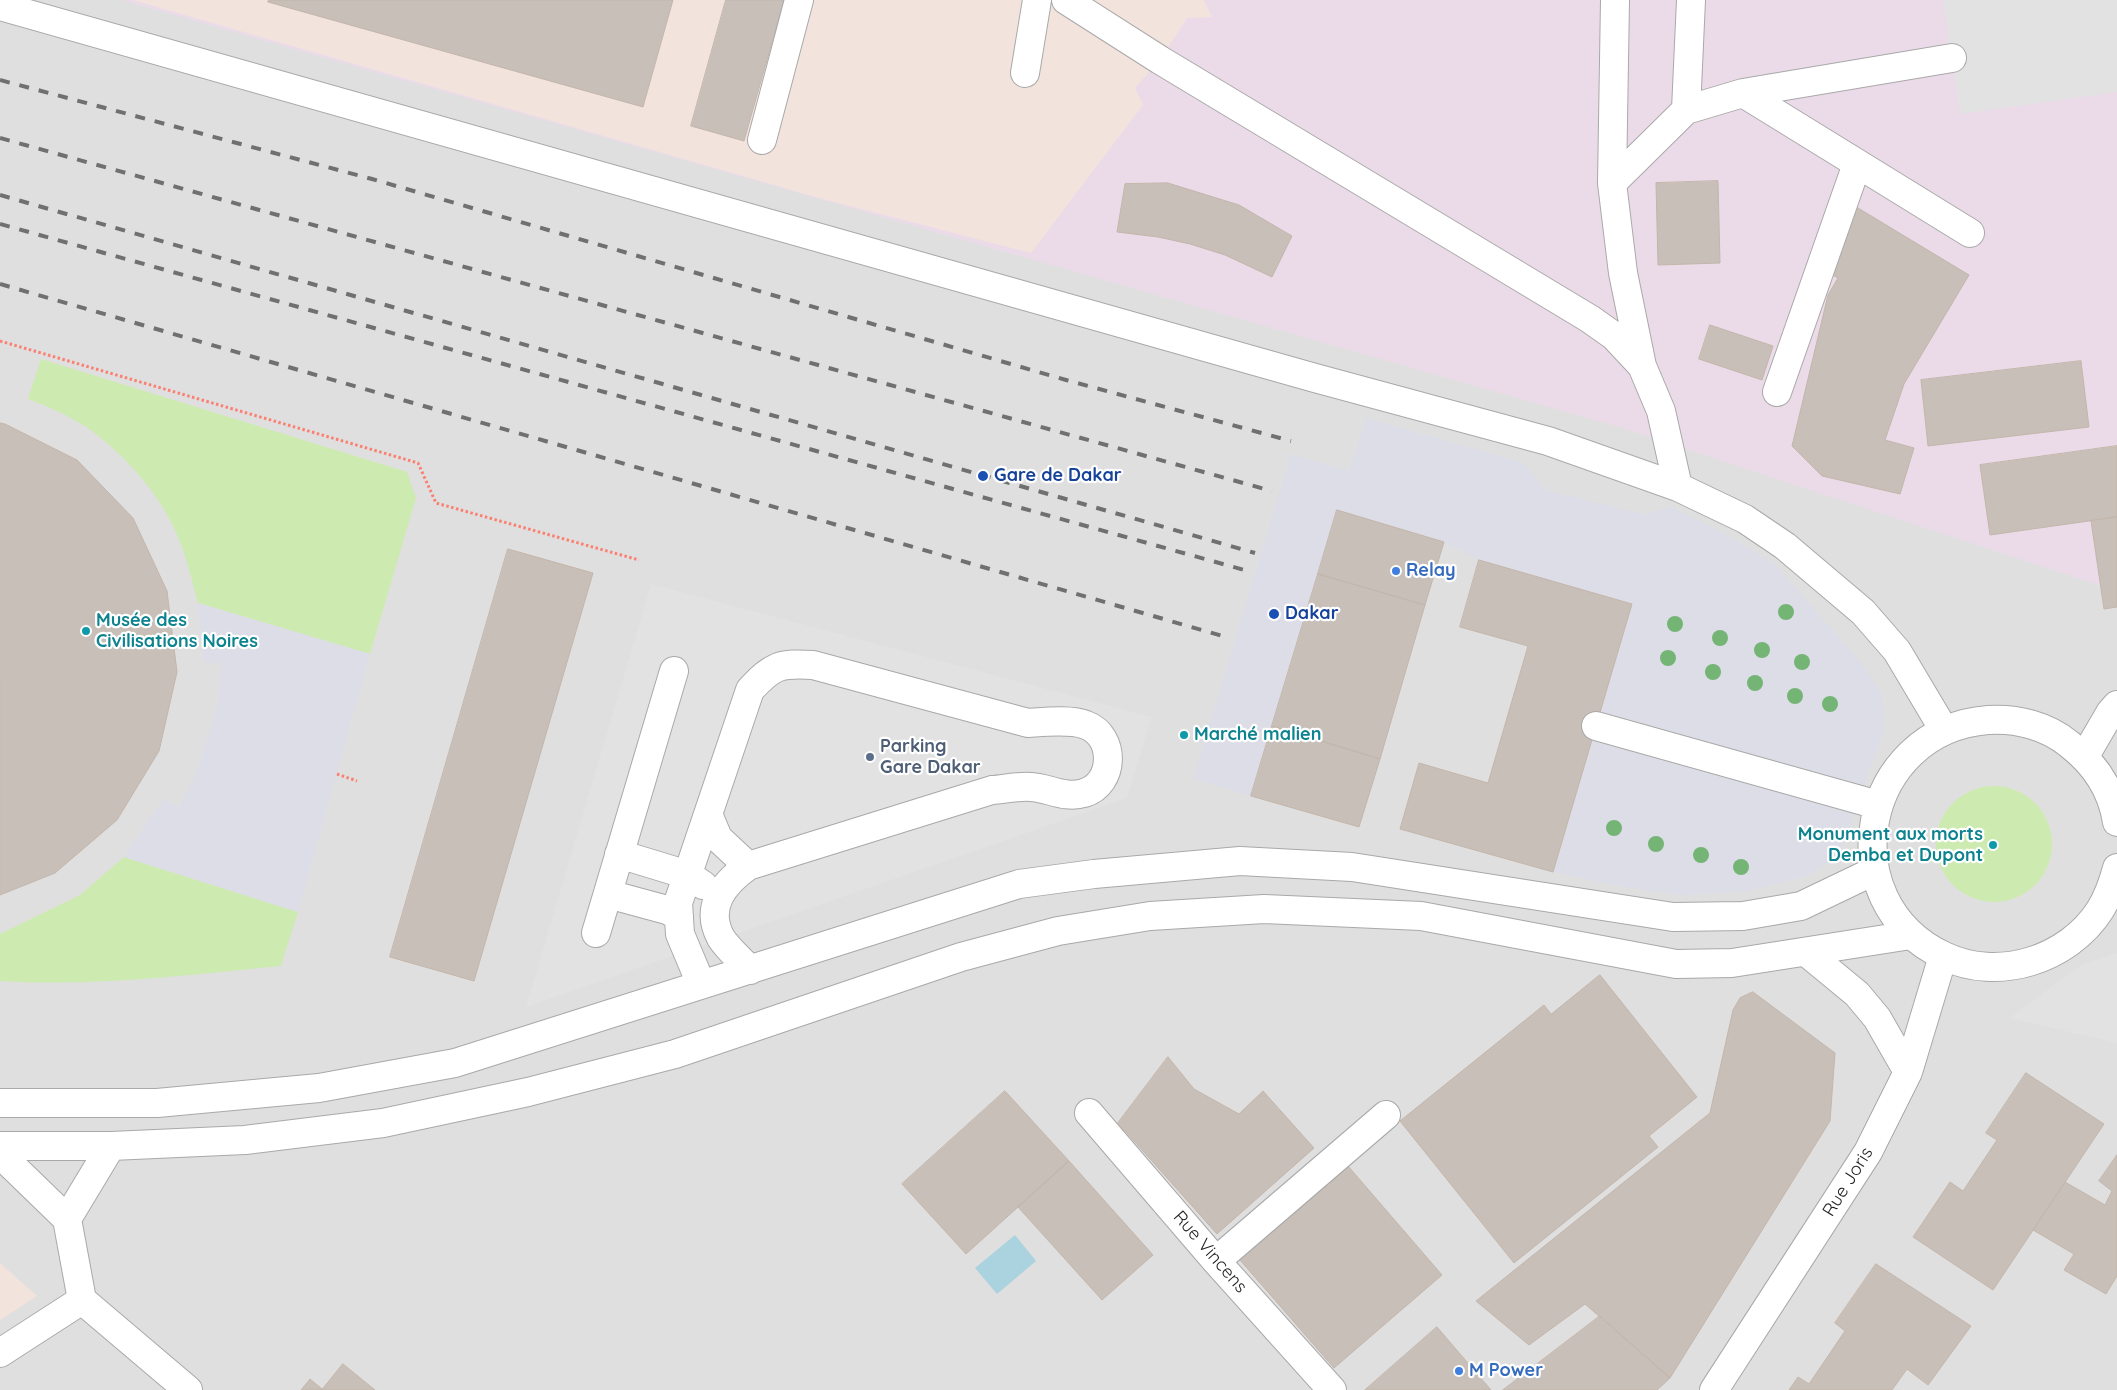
<!DOCTYPE html>
<html>
<head>
<meta charset="utf-8">
<style>
  body { margin:0 }
  canvas { display:block; background:#f2efe9 }
</style>
</head>
<body>
<canvas width="2117" height="1390"></canvas>
<script>
const context = document.querySelector('canvas').getContext('2d');
context.lineJoin = 'round';
function paint(path, color) { context.fillStyle = color; context.fill(path, 'evenodd'); }
function strokePath(path, color, width, dash) { context.strokeStyle = color; context.lineWidth = width; context.lineCap = dash ? 'butt' : 'round'; context.setLineDash(dash || []); context.stroke(path); }
function drawText(font, color, halo, rows, align = 'center') {
  context.font = font + ' Quicksand,sans-serif'; context.lineWidth = 4.5; context.setLineDash([]); context.textBaseline = 'middle'; context.strokeStyle = halo; context.fillStyle = color; for (const [text, x, y, turn = 0] of rows) {
    context.save(); context.translate(x, y); context.rotate((+turn || 0) * Math.PI / 180); context.textAlign = isNaN(turn) ? turn : align; if (halo) context.strokeText(text, 0, 0); context.fillText(text, 0, 0); context.restore();
  }
}
paint(new Path2D(`
  M0,0h2117v1390h-2117z`), '#e0dfdf');
paint(new Path2D(`
  M122,0h1995v591l-498,-164z`), '#ebdbe8');
paint(new Path2D(`
  M133,0h1071l8,17 -25,1 -27,42 -25,28 8,17 -112,148 -212,-55z
  M0,1263l37,33 -37,24z`), '#f3e3dd');
paint(new Path2D(`
  M41,359l366,113 9,26 -46,156 -172,-51c-6,-22 -11,-44 -20,-66 -18,-44 -56,-86 -95,-112 -18,-11 -36,-19 -55,-26z
  M1936 844a58 58 0 1 1 116 0a58 58 0 1 1-116 0Z
  M124,857l174,55 -17,54c-92,9 -188,21 -281,15v-47l80,-39z`), '#cdebb0');
paint(new Path2D(`
  M1943,0h174v92l-157,22z
  M651,584l501,133 -25,81 -601,209z
  M2117,953v90l-108,-25 72,-53z`), '#e2e2e2');
paint(new Path2D(`
  M1366,418l158,45 22,27 98,24 27,-7 43,21 60,35 88,101 20,30 3,36 -27,69 -12,39 -14,24 -26,14 -57,15 -65,4 -61,-8 -70,-15 79,-268 -153,-44 -35,-18 -107,-32 -86,286 -58,-17 98,-325 58,17z
  M198,603l172,51 -72,258 -174,-55 40,-59 15,10 17,-34 22,-69 3,-41 -18,-2z`), '#dddde8');
paint(new Path2D(`
  M1015,1235l21,26 -39,33 -22,-26z`), '#aad3df');
const building = new Path2D(`
  M269,0h404l-30,107 -375,-105z
  M726,0h58l-40,141 -53,-15z
  M1718,181l2,82 -62,2 -2,-82z
  M1168,183l71,22 53,31 -20,41 -47,-22 -35,-11 -32,-7 -41,-5 8,-48z
  M1858,208l111,67 -65,109 -19,56 29,8 -14,46 -78,-18 -30,-30 36,-151 10,-17 -17,-9z
  M1710,325l63,21 -11,34 -63,-21z
  M2081,361l8,66 -161,19 -7,-66z
  M0,423l5,1 72,36 56,58 34,73 10,81 -18,79 -42,69 -62,53 -55,22z
  M2117,446v71l-127,18 -10,-70z
  M1337,510l107,32 -19,63 -107,-31z
  M2117,517v90l-13,2 -13,-88z
  M508,549l85,24 -119,408 -84,-24z
  M1479,560l153,44 -79,268 -153,-43 19,-66 69,20 40,-137 -68,-19z
  M1318,574l107,31 -45,154 -108,-33z
  M1272,726l108,33 -21,68 -108,-31z
  M1600,975l97,122 -48,39 9,11 -144,116 -114,-142 144,-116 7,9z
  M1753,992l82,61 -5,68 -160,257 -85,-74 -56,41 -53,-44 234,-188 23,-103 7,-12z
  M1168,1057l26,32 45,25 24,-23 51,57 -97,86 -99,-111z
  M2026,1073l78,51 -111,166 -80,-53 37,-55 13,9 34,-51 -11,-7z
  M1005,1091l64,70 -103,93 -64,-70z
  M2117,1155v121l-11,18 -42,-24 10,-16 -41,-24 32,-48 40,23 7,-14 -13,-10z
  M1069,1161l84,94 -51,45 -84,-93z
  M1348,1166l94,109 -108,93 -94,-108z
  M1876,1264l95,62 -43,59 -21,-16 -15,21h-103l9,-13 11,7 36,-53 -10,-8z
  M1600,1316l70,62 -13,12h-154z
  M1437,1327l54,63h-126z
  M343,1364l32,26h-74l9,-11 12,10z`);
paint(building, '#c7bfb8');
strokePath(building, '#c4b6ab', 1);
const minor = new Path2D(`
  M1066,0l94,60 430,259 24,17 28,30 19,45 17,76
  M1615,0l-3,183 11,90 19,93
  M0,6l1315,372 233,63 130,46 67,32 40,27 78,66 34,39 47,79
  M1025,73l12,-73
  M1743,93l227,140
  M1686,110l5,-110
  M762,140l37,-140
  M1612,183l74,-73 57,-17 209,-35
  M1777,392l80,-228
  M1596,726l282,79
  M2085,756l25,-43 7,-8
  M708,814l10,24 30,28
  M2117,822c-5,-32 -22,-58 -48,-78 -22,-18 -52,-26 -81,-24 -127,10 -160,181 -44,236 54,26 124,4 156,-46 8,-13 13,-27 17,-42
  M619,854l69,21 15,10
  M608,894l59,16 12,6
  M596,933l78,-262
  M1806,952l51,42 20,24 31,54
  M701,984l-21,-50 -2,-31 72,-213c23,-25 30,-27 63,-25l215,58c16,-1 43,-4 58,2 30,11 29,59 -2,68 -19,6 -35,-5 -53,-6 -13,-1 -26,2 -39,3l-244,76c-24,17 -44,41 -27,72 7,11 20,22 29,32
  M0,1103h157l162,-15 136,-25 564,-179 75,-10 146,-13 112,6 321,50 70,-1 58,-10 73,-35
  M1089,1113l127,148 116,129
  M0,1146h111l134,-6 138,-17 145,-31 147,-38 286,-97 97,-26 92,-15 114,-7 157,7 255,48 56,-1 179,-28
  M0,1154l67,65 15,81
  M67,1219l44,-73
  M1216,1261l170,-146
  M82,1300l106,90
  M0,1353l82,-53
  M1714,1390l154,-238 40,-80 35,-116`);
strokePath(minor, '#a9a9a9', 30);
strokePath(new Path2D(`
  M0,341l418,122 18,40 203,57
  M337,774l20,7`), '#fa8072', 3, [2.5, 2.5]);
strokePath(minor, '#fff', 28);
strokePath(new Path2D(`
  M0,80l372,99 694,201 225,61
  M0,138l1272,353
  M0,195l1255,358
  M0,224l1248,347
  M0,284l1226,353`), '#707070', 4, [10, 10]);
context.fillStyle = '#74b475';
for (const [x, y] of [
  [1786,612],
  [1675,624],
  [1720,638],
  [1762,650],
  [1668,658],
  [1802,662],
  [1713,672],
  [1755,683],
  [1795,696],
  [1830,704],
  [1614,828],
  [1656,844],
  [1701,855],
  [1741,867]
]) { context.beginPath(); context.arc(x, y, 8, 0, 2 * Math.PI); context.fill(); }
for (const [x, y, r, color] of [
  [983,476,6,"#1a4fb4"],
  [1396,571,5,"#3f7fe0"],
  [1274,614,6,"#1a4fb4"],
  [86,631,5,"#0f9aa8"],
  [1184,735,5,"#0f9aa8"],
  [870,757,5,"#5c6f8a"],
  [1993,845,5,"#0f9aa8"],
  [1459,1371,5,"#3f7fe0"]
]) { const dot = new Path2D(); dot.arc(x, y, r, 0, 2 * Math.PI); context.fillStyle = color; context.fill(dot); strokePath(dot, '#fff', 2); }
drawText('bold 18px', '#164399', '#fff', [
  ["Gare de Dakar",994,476],
  ["Dakar",1285,614]
], 'left');
drawText('bold 18px', '#366cbe', '#fff', [
  ["Relay",1406,571],
  ["M Power",1469,1371]
], 'left');
drawText('bold 18px', '#0d838f', '#fff', [
  ["Musée des",96,621],
  ["Civilisations Noires",96,642],
  ["Marché malien",1194,735],
  ["Monument aux morts",1983,835,"right"],
  ["Demba et Dupont",1983,856,"right"]
], 'left');
drawText('bold 18px', '#4e5e75', '#fff', [
  ["Parking",880,747],
  ["Gare Dakar",880,768]
], 'left');
drawText('18px', '#222', '#fff', [
  ["Rue Joris",1848,1182,-58],
  ["Rue Vincens",1210,1252,49]
]);
</script>
</body>
</html>
